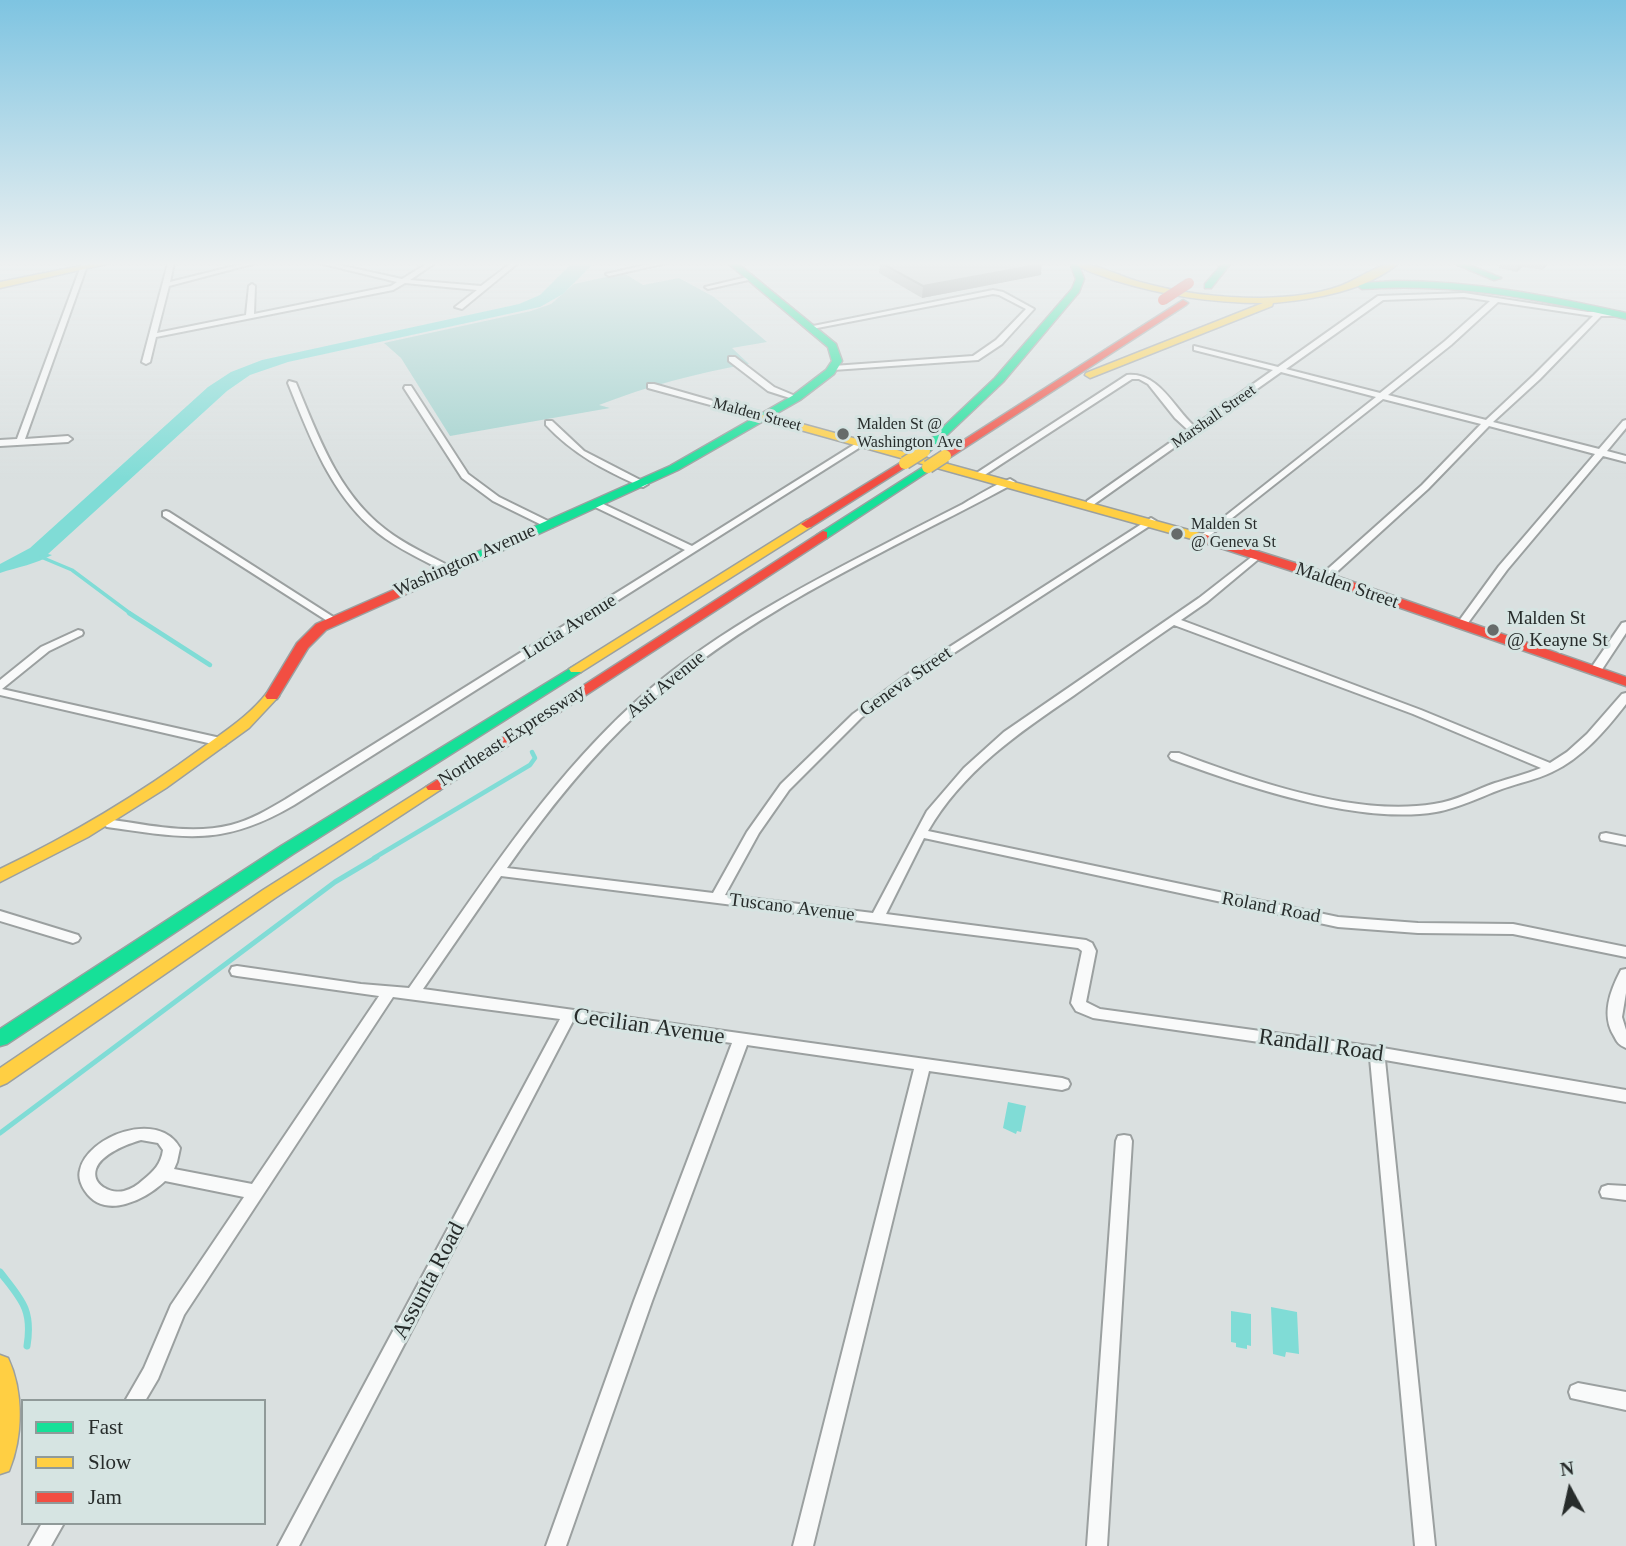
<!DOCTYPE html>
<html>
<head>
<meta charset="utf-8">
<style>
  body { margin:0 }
  #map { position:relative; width:1626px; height:1546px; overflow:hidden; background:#dae0e0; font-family:Georgia,serif }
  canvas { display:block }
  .legend { position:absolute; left:21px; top:1399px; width:245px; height:126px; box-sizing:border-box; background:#d6e4e2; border:2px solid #909a99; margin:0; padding:9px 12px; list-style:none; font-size:21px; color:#272c2b }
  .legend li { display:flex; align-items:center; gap:14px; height:35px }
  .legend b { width:35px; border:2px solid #909a99 }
  .north { position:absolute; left:1535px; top:1455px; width:70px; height:70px; -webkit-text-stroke:5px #d6e4e2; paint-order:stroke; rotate:352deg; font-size:19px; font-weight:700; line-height:28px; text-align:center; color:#272c2b }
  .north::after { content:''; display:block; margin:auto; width:24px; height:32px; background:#272c2b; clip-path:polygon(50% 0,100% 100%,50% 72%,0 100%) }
</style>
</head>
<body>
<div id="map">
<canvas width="1626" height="1546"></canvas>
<ul class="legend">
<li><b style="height:9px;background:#16e098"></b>Fast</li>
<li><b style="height:9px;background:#ffcf43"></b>Slow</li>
<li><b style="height:9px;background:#f24e42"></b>Jam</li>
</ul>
<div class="north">N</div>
</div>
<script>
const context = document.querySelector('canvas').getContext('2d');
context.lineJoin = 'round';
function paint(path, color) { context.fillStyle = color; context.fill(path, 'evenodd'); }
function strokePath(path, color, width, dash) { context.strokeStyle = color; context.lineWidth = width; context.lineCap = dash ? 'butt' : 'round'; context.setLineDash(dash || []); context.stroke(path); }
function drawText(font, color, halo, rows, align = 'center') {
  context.font = font + ' Georgia,serif'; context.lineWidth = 6; context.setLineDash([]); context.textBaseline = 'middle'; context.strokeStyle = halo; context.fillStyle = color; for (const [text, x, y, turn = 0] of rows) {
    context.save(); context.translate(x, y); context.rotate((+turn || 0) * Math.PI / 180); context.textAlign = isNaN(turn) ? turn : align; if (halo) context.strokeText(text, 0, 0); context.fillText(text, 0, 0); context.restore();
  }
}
paint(new Path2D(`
  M624,273l19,12 36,-7 35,19 53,45 -35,6 17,16c-52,9 -101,22 -150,41l11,3 -160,28 -49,-78 -17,-15 147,-32 20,-7 23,-20z`), '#a2d2ce');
paint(new Path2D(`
  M572,263h22l-31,31 -23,13 -252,55 -38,13 -23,16 -179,163 4,1c-16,9 -34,12 -52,18v-9l30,-16 178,-161 23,-15 31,-12 257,-56 21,-9z
  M1008,1102l18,4 -5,26 -4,-1 -1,3 -13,-6z
  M1271,1307l26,5 2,42 -13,-2 -1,5 -12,-3z
  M1231,1311l20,3v32l-4,-1v4l-11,-2v-4l-5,-1z`), '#80dcd6');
strokePath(new Path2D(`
  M41,557l31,13 59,44`), '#80dcd6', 3.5);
strokePath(new Path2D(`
  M129,613l81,52
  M374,858l156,-93 5,-7 -3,-6`), '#80dcd6', 4.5);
strokePath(new Path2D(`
  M0,1133l335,-251 42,-25`), '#80dcd6', 5);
strokePath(new Path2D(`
  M0,1272c21,27 33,37 27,74`), '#80dcd6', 7);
const street = new Path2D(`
  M82,263h6l-63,176 43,-3 4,3 -4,3 -68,4v-6l17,-1z
  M168,263h6l-4,19 76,-19h10l-87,23 -12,47 89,-18 3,-29 3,-2 3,2 -1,28 137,-28 6,-4 -78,-19h11l72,16 26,-16h7l-25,17 71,6 30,-23h7l-56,46 -7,-2 22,-17 -72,-7 -12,7 -237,47 -6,25 -4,2 -4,-2z
  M654,263h12l-57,13 -3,-2z
  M751,276l3,2 -1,1 -45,10 -3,-2z
  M993,290l10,2 31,17 -32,35 -24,16 -145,10 -4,-2 4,-2 140,-10 23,-16 30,-31 -27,-14 -6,-1 -181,35 -4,-2z
  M1464,293l124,19h31l4,2 -4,2h-18l-61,63 -47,43 106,27 24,-28 3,-1v8l-19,23 19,5v6l-23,-6 -96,114 -42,57h-8l-1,-2 43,-59 96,-112 -106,-28 -61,63 -99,90h-8v-4l101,-90 59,-61 -98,-25 -180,142 -3,-1v-4l176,-139 -95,-25 -188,133h-6v-4l101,-71 -13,-12 -27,-34 -9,-5h-7l-149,97 -3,1 -5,-3 152,-99c32,-3 46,32 67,51l79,-56 -79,-20v-4l84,21 100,-71zM1464,297l26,4 -45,40 -65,52 -94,-24 97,-69zM1498,302l95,14 -59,59 -48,45 -98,-25 63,-50z
  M729,357h6l39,30 26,11 -4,2 -28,-9 -39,-30z
  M289,381l7,2c22,53 42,110 89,146 20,16 44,26 66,38v4h-8c-21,-12 -45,-22 -65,-38 -47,-37 -68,-96 -90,-150z
  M648,384h6l115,33 -7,2 -114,-31z
  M405,386h6l57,88 31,23 53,26v4h-6l-53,-26 -31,-23 -58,-90z
  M546,421h6l32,30 64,33 -5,3 -3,-1c-36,-16 -67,-32 -94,-61z
  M855,444l7,2 -568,359c-72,42 -108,33 -187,22l-6,-4 6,-4c40,6 84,16 124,6 20,-5 38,-16 55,-26l399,-249 -92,-44v-4h6l93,44z
  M1010,479l5,3 -2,2c-126,68 -265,127 -372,226 -51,47 -94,101 -134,158l206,25 34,-61 34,-48 72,-70 59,-43 239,-153 5,3 -2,2 -234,152 -59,43 -72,72 -30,43 -34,62 148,18 54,-102 37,-43 40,-36 195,-134 59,-46 5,3 -2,2 -54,45 -26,18 240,90 129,53 17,-11 20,-18 35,-40 4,-1v11c-20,26 -44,54 -74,68 -16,8 -34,11 -50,17 -22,8 -43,19 -66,23 -78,13 -192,-26 -265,-53l-2,-3 2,-3h8c74,28 176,64 255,51 22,-3 41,-14 61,-21 15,-5 31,-9 46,-15l-128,-54 -239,-89c-34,23 -67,47 -101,71 -55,37 -111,76 -145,135l410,86 80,6 95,1 113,23v10l-113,-23 -95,-1 -80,-6 -414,-89 -38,76 200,26 6,3 4,8 -10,51 14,7 277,38 249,43v12l-241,-42 50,486h-20l-45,-488 -277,-40 -17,-7 -5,-8 11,-52 -4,-3 -577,-72 -78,113 639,89 6,2 2,4 -2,4 -6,2 -133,-19 -116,475h-20l121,-477 -167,-24 -95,256 -86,245h-20l88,-245 98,-258 -159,-22 -274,525h-21l282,-527 -167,-22 -209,318 -26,64 -13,22h-20l19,-33 27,-63 73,-108 -79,-16c-19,18 -60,40 -80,10 -4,-6 -7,-14 -5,-21 7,-34 79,-61 100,-22l-3,14 -3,7 78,15 127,-188 -142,-20 -5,-1 -2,-4 2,-4 5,-1 124,18 48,4c69,-98 134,-201 223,-283 73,-67 163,-115 251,-160 26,-14 53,-27 80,-41 15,-9 31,-19 47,-25zM141,1140l17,3 5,7c-2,14 -9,21 -20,30 -5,5 -12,9 -19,11 -13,3 -33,-6 -28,-22 5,-15 31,-25 45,-29z
  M166,511l3,1 169,108 -1,2h-8l-166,-106v-4z
  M1626,622v11l-25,38 -6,3 -4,-1 -2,-2 33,-48z
  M78,630l4,1 1,2 -1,2 -33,16 -47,38 223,50 2,3 -2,3 -4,1 -221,-51v-15l41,-33z
  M1606,833l20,4v8l-25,-5 -1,-3 1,-3z
  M0,911l78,24 2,3 -2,3 -5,2 -73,-22z
  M1626,969v24l-4,24 4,13v18c-7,-3 -9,-6 -12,-12 -13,-21 -4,-45 7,-66z
  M1124,1135l6,1 2,5 -25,405h-20l29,-405 2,-5z
  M1608,1185l18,1v14l-24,-3 -2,-5 2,-5z
  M1578,1383l48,9v18l-55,-12 -2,-6 2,-6z
  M42,1523h22l-13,23h-22z`);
const fast = new Path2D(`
  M728,263h9l99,81 6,17 -8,13 -34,26 -122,70 -207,95h-10v-6l209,-93 122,-70 34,-26 6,-9 -4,-14z
  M1070,263h8l6,16 -5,13 -76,90 -75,71h-8v-4l75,-71 77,-89 4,-10z
  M1223,263h8l-20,25h-6v-4z
  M1453,263h11l37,15 -7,2z
  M1396,281c79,0 154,15 230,32v6c-88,-20 -173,-37 -264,-30l-4,-3 4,-3z
  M928,464l4,1v4l-105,69 -4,1 -6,-4z
  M576,665l5,1 2,3 -2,3 -288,182 -286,190 -7,2v-17l281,-183z`);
const slow = new Path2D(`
  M95,263h16l-111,25v-6z
  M1074,263c22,0 44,13 66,19 39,11 81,16 121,16 27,-1 55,-3 79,-12 19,-7 40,-24 59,-23 -34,28 -83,36 -126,40l-1,3 -182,72 -5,-3 1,-2 177,-70c-52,0 -101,-8 -150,-23 -13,-5 -29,-9 -39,-17z
  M761,415h8l438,120 2,3 -2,3h-8l-438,-122z
  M807,520l6,4 -2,3 -230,145h-10l-2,-3z
  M272,692l7,4 -30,32 -83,60 -78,49 -88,45v-13c71,-34 138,-74 202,-121 23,-17 47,-32 65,-55z
  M434,782l6,2 2,3 -2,3 -165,108 -268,185 -7,3v-18l263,-178z
  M0,1355l8,3c16,34 15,79 1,113l-9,3z`);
const jam = new Path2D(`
  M1183,300l5,3 -2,2 -237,153 -10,-2z
  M905,460l4,1v4l-98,62 -4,1 -6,-4z
  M823,531l4,1v6l-387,252h-12l-2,-3z
  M1203,534l127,40 296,103v9l-306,-106 -121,-39v-6z
  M466,558l6,4 -1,3 -145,65 -18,18 -31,51h-10l-2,-3 32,-53 19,-19z`);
strokePath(street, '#9ba0a0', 4);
strokePath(fast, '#9ba0a0', 3);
strokePath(slow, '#9ba0a0', 3);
strokePath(jam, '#9ba0a0', 3);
paint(street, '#f9fafa');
paint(fast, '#16e098');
paint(slow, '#ffcf43');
paint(jam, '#f24e42');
const slowBridge = new Path2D(`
  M905,463l19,-12
  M928,467l17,-11`);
const jamBridge = new Path2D(`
  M1163,300l26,-17`);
strokePath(slowBridge, '#9ba0a0', 15, []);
strokePath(jamBridge, '#9ba0a0', 11, []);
strokePath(slowBridge, '#ffcf43', 12);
strokePath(jamBridge, '#f24e42', 10);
paint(new Path2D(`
  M880,263h160l1,12 -119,23 -43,-25z
  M1500,263h50l-8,7 -20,-3 -5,5 -18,-4z`), '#a8adac');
paint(new Path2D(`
  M1519,263h4l-1,4 -5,5z
  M1544,263h6l-8,7z
  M1042,264l-1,11 -119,23 1,-12z`), '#888d8c');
const building = new Path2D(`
  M881,263h159l2,1 -119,22z`);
paint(building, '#c3c9c8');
strokePath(building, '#888d8c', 2);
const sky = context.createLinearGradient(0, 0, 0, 479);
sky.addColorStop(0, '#7ec4e1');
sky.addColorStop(0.55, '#eef1f1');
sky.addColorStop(1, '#eef1f100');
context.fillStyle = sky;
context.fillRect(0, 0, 1626, 479);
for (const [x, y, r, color] of [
  [843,434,7,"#666b6a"],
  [1177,534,7,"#666b6a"],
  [1493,630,7,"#666b6a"]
]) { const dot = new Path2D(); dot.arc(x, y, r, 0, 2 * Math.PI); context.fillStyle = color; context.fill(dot); strokePath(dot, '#d6e4e2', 2.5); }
drawText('16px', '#272c2b', '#d6e4e2', [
  ["Malden Street",757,415,15],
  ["Marshall Street",1214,417,-35]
]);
drawText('16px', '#272c2b', '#d6e4e2', [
  ["Malden St @",857,425],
  ["Washington Ave",857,443],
  ["Malden St",1191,525],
  ["@ Geneva St",1191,543]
], 'left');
drawText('19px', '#272c2b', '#d6e4e2', [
  ["Washington Avenue",465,561,-24],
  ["Malden Street",1347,586,19],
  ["Lucia Avenue",570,627,-32],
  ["Geneva Street",906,682,-35],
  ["Asti Avenue",666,685,-39],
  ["Northeast Expressway",512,736,-33],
  ["Tuscano Avenue",792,908,7],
  ["Roland Road",1271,908,11]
]);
drawText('19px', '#272c2b', '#d6e4e2', [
  ["Malden St",1507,619],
  ["@ Keayne St",1507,641]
], 'left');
drawText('23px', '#272c2b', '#d6e4e2', [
  ["Cecilian Avenue",649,1027,8],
  ["Randall Road",1321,1046,8],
  ["Assunta Road",429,1281,-62]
]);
</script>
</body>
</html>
